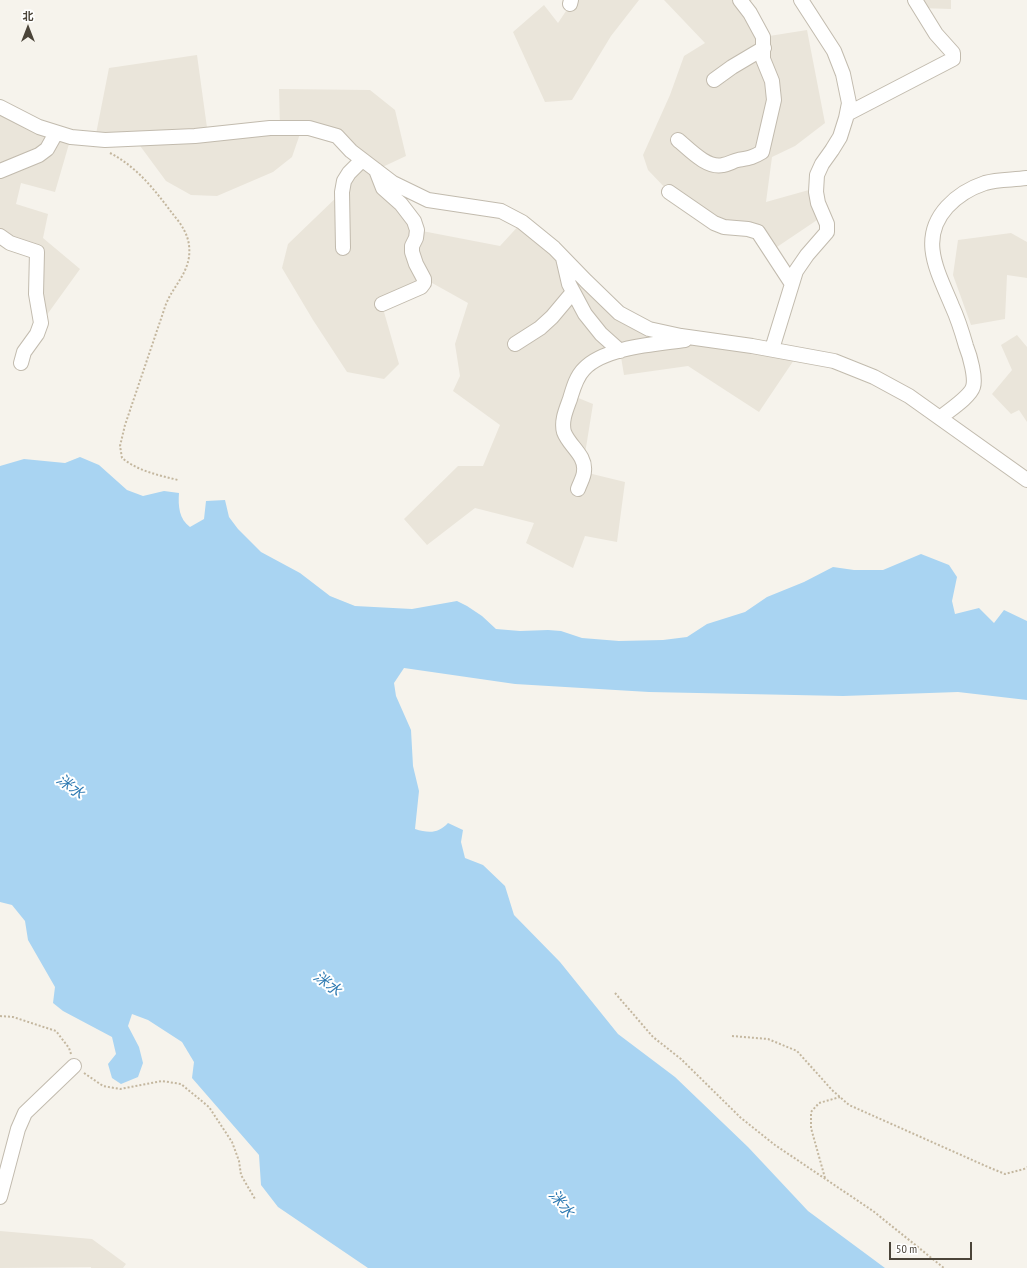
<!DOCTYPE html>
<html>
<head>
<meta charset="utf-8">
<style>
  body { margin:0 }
  #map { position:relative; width:1027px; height:1268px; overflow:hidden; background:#f6f3ec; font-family:"PT Sans Narrow","Noto Sans SC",sans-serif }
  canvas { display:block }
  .north { position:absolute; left:8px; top:8px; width:40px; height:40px; -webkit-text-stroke:3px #fff; paint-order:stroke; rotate:0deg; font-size:11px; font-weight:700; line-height:16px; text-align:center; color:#4b4439 }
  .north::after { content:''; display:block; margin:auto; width:14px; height:18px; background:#4b4439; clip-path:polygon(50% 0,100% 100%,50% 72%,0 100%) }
  .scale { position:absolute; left:889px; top:1242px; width:83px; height:18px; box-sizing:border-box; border:2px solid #4b4439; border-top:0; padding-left:5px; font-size:12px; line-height:14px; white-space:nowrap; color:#4b4439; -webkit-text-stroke:3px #fff; paint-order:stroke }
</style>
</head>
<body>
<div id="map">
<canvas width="1027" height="1268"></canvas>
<div class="north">北</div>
<div class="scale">50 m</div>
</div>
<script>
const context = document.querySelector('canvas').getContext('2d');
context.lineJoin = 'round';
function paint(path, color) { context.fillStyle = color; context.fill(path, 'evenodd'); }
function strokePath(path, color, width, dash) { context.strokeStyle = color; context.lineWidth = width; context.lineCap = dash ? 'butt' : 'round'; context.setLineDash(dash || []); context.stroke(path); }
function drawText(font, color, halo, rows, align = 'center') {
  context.font = font + ' "PT Sans Narrow","Noto Sans SC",sans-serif'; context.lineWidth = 4; context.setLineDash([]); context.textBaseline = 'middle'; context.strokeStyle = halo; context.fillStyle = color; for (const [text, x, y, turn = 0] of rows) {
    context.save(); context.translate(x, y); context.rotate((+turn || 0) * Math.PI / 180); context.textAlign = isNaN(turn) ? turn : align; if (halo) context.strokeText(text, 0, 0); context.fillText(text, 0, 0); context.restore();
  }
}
paint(new Path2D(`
  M571,0h68l-28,36 -39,64 -27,2 -32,-70 31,-27 14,18 12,-18z
  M664,0h88l-7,6 18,31 44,-7 18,93 -30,23 -23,11 -6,45 50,-14 7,28 -52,35 -13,-19 -34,-5 -55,-35 -21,-22 -5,-15 27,-60 14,-39 21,-13z
  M915,0h36v9l-32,-1z
  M197,55l11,80 72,-7 -1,-39 91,1 25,20 11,46 -30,14 41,60 83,16 22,-24 64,59 63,48 149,25 -39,58 -71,-46 -64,9 -4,-24 -16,4 -33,40 22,9 -9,56v12l41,10 -8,60 -32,-6 -12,32 -47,-25 8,-20 -59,-15 -48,37 -23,-26 54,-53h25l17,-41 -47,-34 7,-15 -5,-32 13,-41 -43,-24 -43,26 17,59 -15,15 -37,-7 -34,-52 -31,-52 6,-24 54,-52 20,-32 -25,-24 -35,-8 -10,29 -19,15 -56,24 -26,-1 -25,-14 -31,-42h-40l14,-71z
  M0,107l71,30 -16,55 -34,-9 -5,21 32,10 -5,24 37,31 -39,54 -4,-71 -37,-16z
  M1011,233l16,9v36l-20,-3 -2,44 -34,6 -18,-50 5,-35z
  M1017,335l10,12v75l-8,-12 -8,4 -19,-20 20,-24 -11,-25z
  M0,1231l92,8 34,25 -3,4h-32v-1l-91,1z`), '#eae5da');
paint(new Path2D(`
  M80,457l19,8 28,25 16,6 21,-5 15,2c-1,13 0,26 11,34l14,-8 2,-18 19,-1 4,17 9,12 23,23 39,21 30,23 25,10 57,3 45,-8 10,5 15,10 14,13 24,2 28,-1 13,1 21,7 37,3 44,-1 24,-3 20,-13 38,-12 22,-15 37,-15 29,-15 21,3h29l38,-16 28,11 8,12 -5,24 3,13 24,-6 15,15 10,-13 23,11v79l-69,-8 -115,4 -194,-4 -134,-8 -111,-16 -10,15 2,13 15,34 2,36 6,25 -4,38c13,4 23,5 33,-6l15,7 -2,12 4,16 18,7 22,21 9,29 46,47 58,72 57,43 73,70 60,64 77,57h-517l-90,-61 -17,-22 -2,-30 -67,-77 2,-16 -12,-20 -34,-22 -16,-6 -4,12 11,21 4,16 -5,14 -17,7 -9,-6 -4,-14 8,-10 -4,-17 -49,-26 -10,-8 2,-16 -27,-47 -3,-19 -13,-16 -12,-3v-436l24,-7 41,4z`), '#a9d4f2');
const minor = new Path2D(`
  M570,4l1,-4
  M714,80l18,-13 32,-19
  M0,107l39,20 32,10 34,3 90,-4 75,-8h39l28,8 14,15 42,32 35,17 73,11 21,11 32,26 32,33 33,32 30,16 32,7 71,10 82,15 40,16 35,19 118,84
  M847,114l106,-55v-6l-17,-19 -21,-34
  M678,140c11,9 29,29 45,25 6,-1 10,-4 15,-5 11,-2 14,-2 24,-8l12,-52 -2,-19 -9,-22v-22l-13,-24 -10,-13
  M376,170l7,18 18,16 13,17 3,9 -1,8 -4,8v6l4,12 8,15v4l-3,4 -39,17
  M0,171l39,-16 8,-6 9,-16
  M669,192l45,31 10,4 24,2 10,3 34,52
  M0,236l10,7 27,9 -1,42 5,29 -4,11 -13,18 -3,11
  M343,248l-1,-56 2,-11 5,-8 13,-13
  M563,258l6,26 16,30 16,20 19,17
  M515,344l25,-16 12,-11 21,-25
  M772,349l24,-78 11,-16 20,-23v-8l-9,-21 -2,-11 1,-17 5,-11 10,-14 8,-13 6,-19 3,-15 -6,-29 -9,-23 -33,-51
  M940,418c8,-7 30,-21 33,-31 3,-9 -3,-31 -7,-41 -4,-14 -8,-27 -14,-40 -14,-34 -34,-67 -5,-99 10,-11 23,-19 38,-24 13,-4 28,-3 42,-5
  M578,489c2,-6 6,-12 6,-18 2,-16 -15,-25 -20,-39 -3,-11 2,-22 6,-33 3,-10 6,-22 14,-30 20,-22 73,-25 101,-29
  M0,1197l18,-68 7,-16 49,-47`);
strokePath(minor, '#c2bbae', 16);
strokePath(new Path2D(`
  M110,153c27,14 44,36 62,60 4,5 9,11 12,17 5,9 6,18 5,27 -3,19 -16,30 -23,47l-41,121 -5,21 2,12c16,13 36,17 56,22
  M615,993l38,44 28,22 60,59 34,27 98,66 71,57
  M0,1016l13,1 43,14 13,17 2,6
  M732,1036l36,3 29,12 35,39 17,15 139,62 17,7 19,-5 3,-2
  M84,1073l19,13 17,3 42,-8 19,3 28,23 23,35 7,19 2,14 14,24
  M825,1178l-14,-50v-16l8,-9 21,-6`), '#c4b79f', 2, [2, 2]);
strokePath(minor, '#fff', 14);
drawText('italic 15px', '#2e7ab2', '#fff', [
  ["洣水",70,787,37],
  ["洣水",327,984,37],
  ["洣水",561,1204,51]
]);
</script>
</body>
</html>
